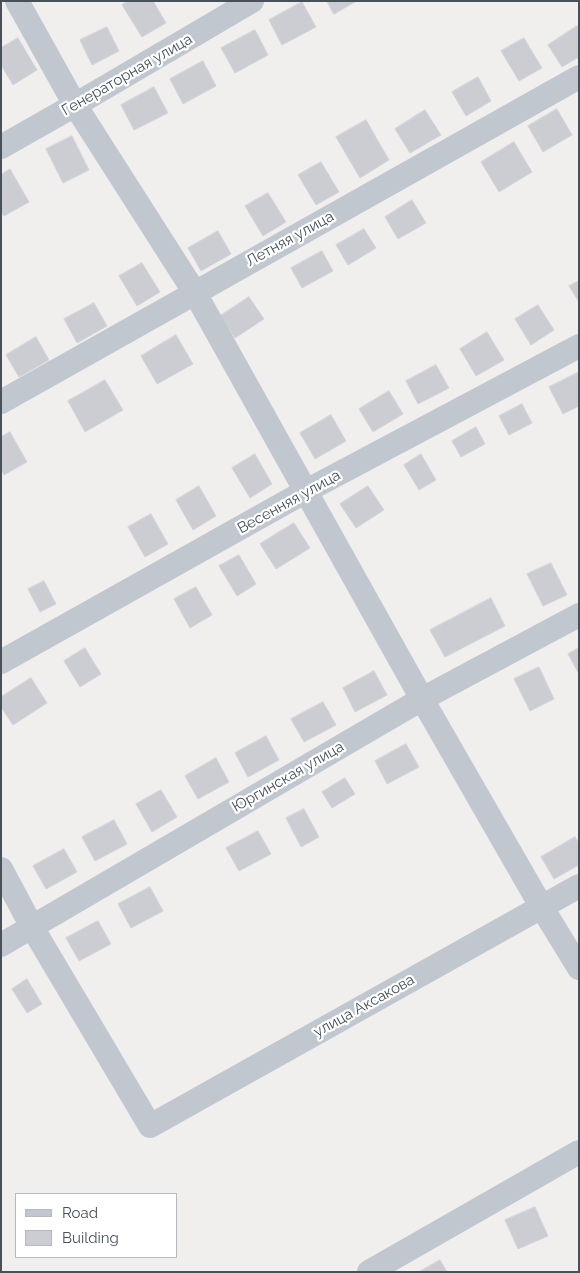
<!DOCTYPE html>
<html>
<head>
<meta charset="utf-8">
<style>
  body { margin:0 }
  #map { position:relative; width:580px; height:1273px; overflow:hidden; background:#f1eeee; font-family:Raleway,sans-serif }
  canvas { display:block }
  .frame { position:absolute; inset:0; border:2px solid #48505a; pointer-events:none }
  .legend { position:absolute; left:15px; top:1193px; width:162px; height:65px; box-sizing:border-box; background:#fff; border:1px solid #b6b9bd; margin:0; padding:6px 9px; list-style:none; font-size:15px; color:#48505a }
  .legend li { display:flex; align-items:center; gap:10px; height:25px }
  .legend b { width:25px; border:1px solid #b6b9bd }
</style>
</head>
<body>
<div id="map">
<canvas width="580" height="1273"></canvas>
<div class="frame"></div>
<ul class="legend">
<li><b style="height:6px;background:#c0c7cf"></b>Road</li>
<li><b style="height:14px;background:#cccdd2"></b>Building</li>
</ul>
</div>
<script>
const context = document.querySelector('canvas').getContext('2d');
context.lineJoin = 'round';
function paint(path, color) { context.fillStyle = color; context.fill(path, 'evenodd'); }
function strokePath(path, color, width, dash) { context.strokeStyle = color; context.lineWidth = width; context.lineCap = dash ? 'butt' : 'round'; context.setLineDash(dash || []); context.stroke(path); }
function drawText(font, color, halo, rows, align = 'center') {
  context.font = font + ' Raleway,sans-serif'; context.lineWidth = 4.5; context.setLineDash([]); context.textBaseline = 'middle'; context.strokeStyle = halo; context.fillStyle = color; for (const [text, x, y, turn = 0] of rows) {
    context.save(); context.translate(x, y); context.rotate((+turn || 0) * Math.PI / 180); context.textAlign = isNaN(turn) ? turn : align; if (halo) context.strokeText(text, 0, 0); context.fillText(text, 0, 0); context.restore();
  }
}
const building = new Path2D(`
  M128,1h25l13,22 -24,14 -20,-32z
  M327,1h30l-23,13z
  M302,2l14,25 -34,18 -13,-25z
  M577,26l2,3v28l-17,10 -14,-22z
  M107,27l12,24 -27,14 -12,-25z
  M255,30l13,25 -33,18 -14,-25z
  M18,38l19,32 -24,15 -12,-20v-17z
  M524,38l18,30 -23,13 -18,-30z
  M203,61l13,25 -33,18 -13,-25z
  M478,77l13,24 -25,15 -14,-24z
  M154,87l14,26 -34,17 -13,-25z
  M557,109l15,26 -29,17 -15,-26z
  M425,110l16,25 -31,18 -15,-24z
  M366,120l23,40 -29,18 -24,-41z
  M72,136l17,34 -26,13 -17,-34z
  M514,142l18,30 -33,20 -18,-30z
  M321,162l18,30 -23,13 -18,-30z
  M10,169l19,33 -25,14 -3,-4v-37z
  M268,193l18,29 -23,14 -18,-30z
  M412,200l14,23 -28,16 -13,-22z
  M364,229l12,19 -28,17 -12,-20z
  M218,231l13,23 -30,17 -13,-23z
  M322,251l11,20 -31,17 -11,-20z
  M142,263l18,29 -23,14 -18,-30z
  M579,281v21l-10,-16z
  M249,297l15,22 -29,19 -15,-22z
  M94,303l13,23 -30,17 -13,-24z
  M538,305l16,25 -23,15 -16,-26z
  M487,332l17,28 -28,16 -16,-27z
  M176,335l17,29 -36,20 -16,-28z
  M36,337l13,23 -30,17 -13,-22z
  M436,365l13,23 -31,16 -12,-23z
  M579,372v34l-16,8 -14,-27z
  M105,380l18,30 -38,22 -17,-31z
  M389,391l14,23 -30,18 -14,-23z
  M522,404l10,19 -23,12 -10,-19z
  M331,415l15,26 -31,18 -15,-26z
  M476,427l9,17 -24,13 -9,-16z
  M10,432l17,30 -23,13 -3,-6v-32z
  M255,454l17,30 -22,14 -18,-30z
  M421,454l15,26 -17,10 -15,-25z
  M199,486l17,30 -23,14 -17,-30z
  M368,486l16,24 -28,18 -16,-24z
  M151,514l17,30 -23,13 -17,-30z
  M294,523l16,25 -34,21 -16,-25z
  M239,555l17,29 -19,12 -18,-30z
  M551,563l16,32 -24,11 -16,-32z
  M44,581l12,23 -16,8 -12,-23z
  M196,587l16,28 -22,13 -16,-29z
  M491,598l14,28 -60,31 -15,-27z
  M85,648l16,26 -21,13 -16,-26z
  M579,648v26l-11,-20z
  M539,667l15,32 -24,12 -16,-32z
  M374,671l13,24 -32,17 -12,-24z
  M31,678l16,25 -34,22 -12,-18v-10z
  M323,702l13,23 -32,17 -13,-23z
  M266,736l13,24 -31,17 -13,-24z
  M406,744l13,23 -32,17 -12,-23z
  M216,758l13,24 -31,17 -13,-23z
  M345,778l10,16 -23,14 -10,-16z
  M161,790l16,27 -25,15 -16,-28z
  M304,809l15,28 -18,10 -15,-29z
  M114,820l13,24 -32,17 -13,-24z
  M258,831l13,23 -32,17 -13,-23z
  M575,837l4,6v22l-25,14 -13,-22z
  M64,849l13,23 -31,17 -13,-23z
  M150,887l13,24 -32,17 -13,-24z
  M98,921l13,23 -32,17 -13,-23z
  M27,979l15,25 -15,9 -15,-24z
  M535,1207l13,29 -30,13 -13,-29z
  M440,1260l7,12h-28z`);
paint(building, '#cccdd2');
strokePath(building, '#d3d4d9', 1);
strokePath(new Path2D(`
  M17,1l58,104 120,188 227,406 119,207 38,62
  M1,147l74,-42 177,-104
  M1,402l578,-325
  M1,662l305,-171 273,-145
  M1,869l31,58 118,199 429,-240
  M1,945l421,-246 157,-84
  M369,1272l210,-120`), '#c0c7cf', 24);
drawText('15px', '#48505a', '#fff', [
  ["Генераторная улица",127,75,-30],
  ["Летняя улица",290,239,-29],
  ["Весенняя улица",289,502,-29],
  ["Юргинская улица",288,777,-30],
  ["улица Аксакова",364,1006,-29]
]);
</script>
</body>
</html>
